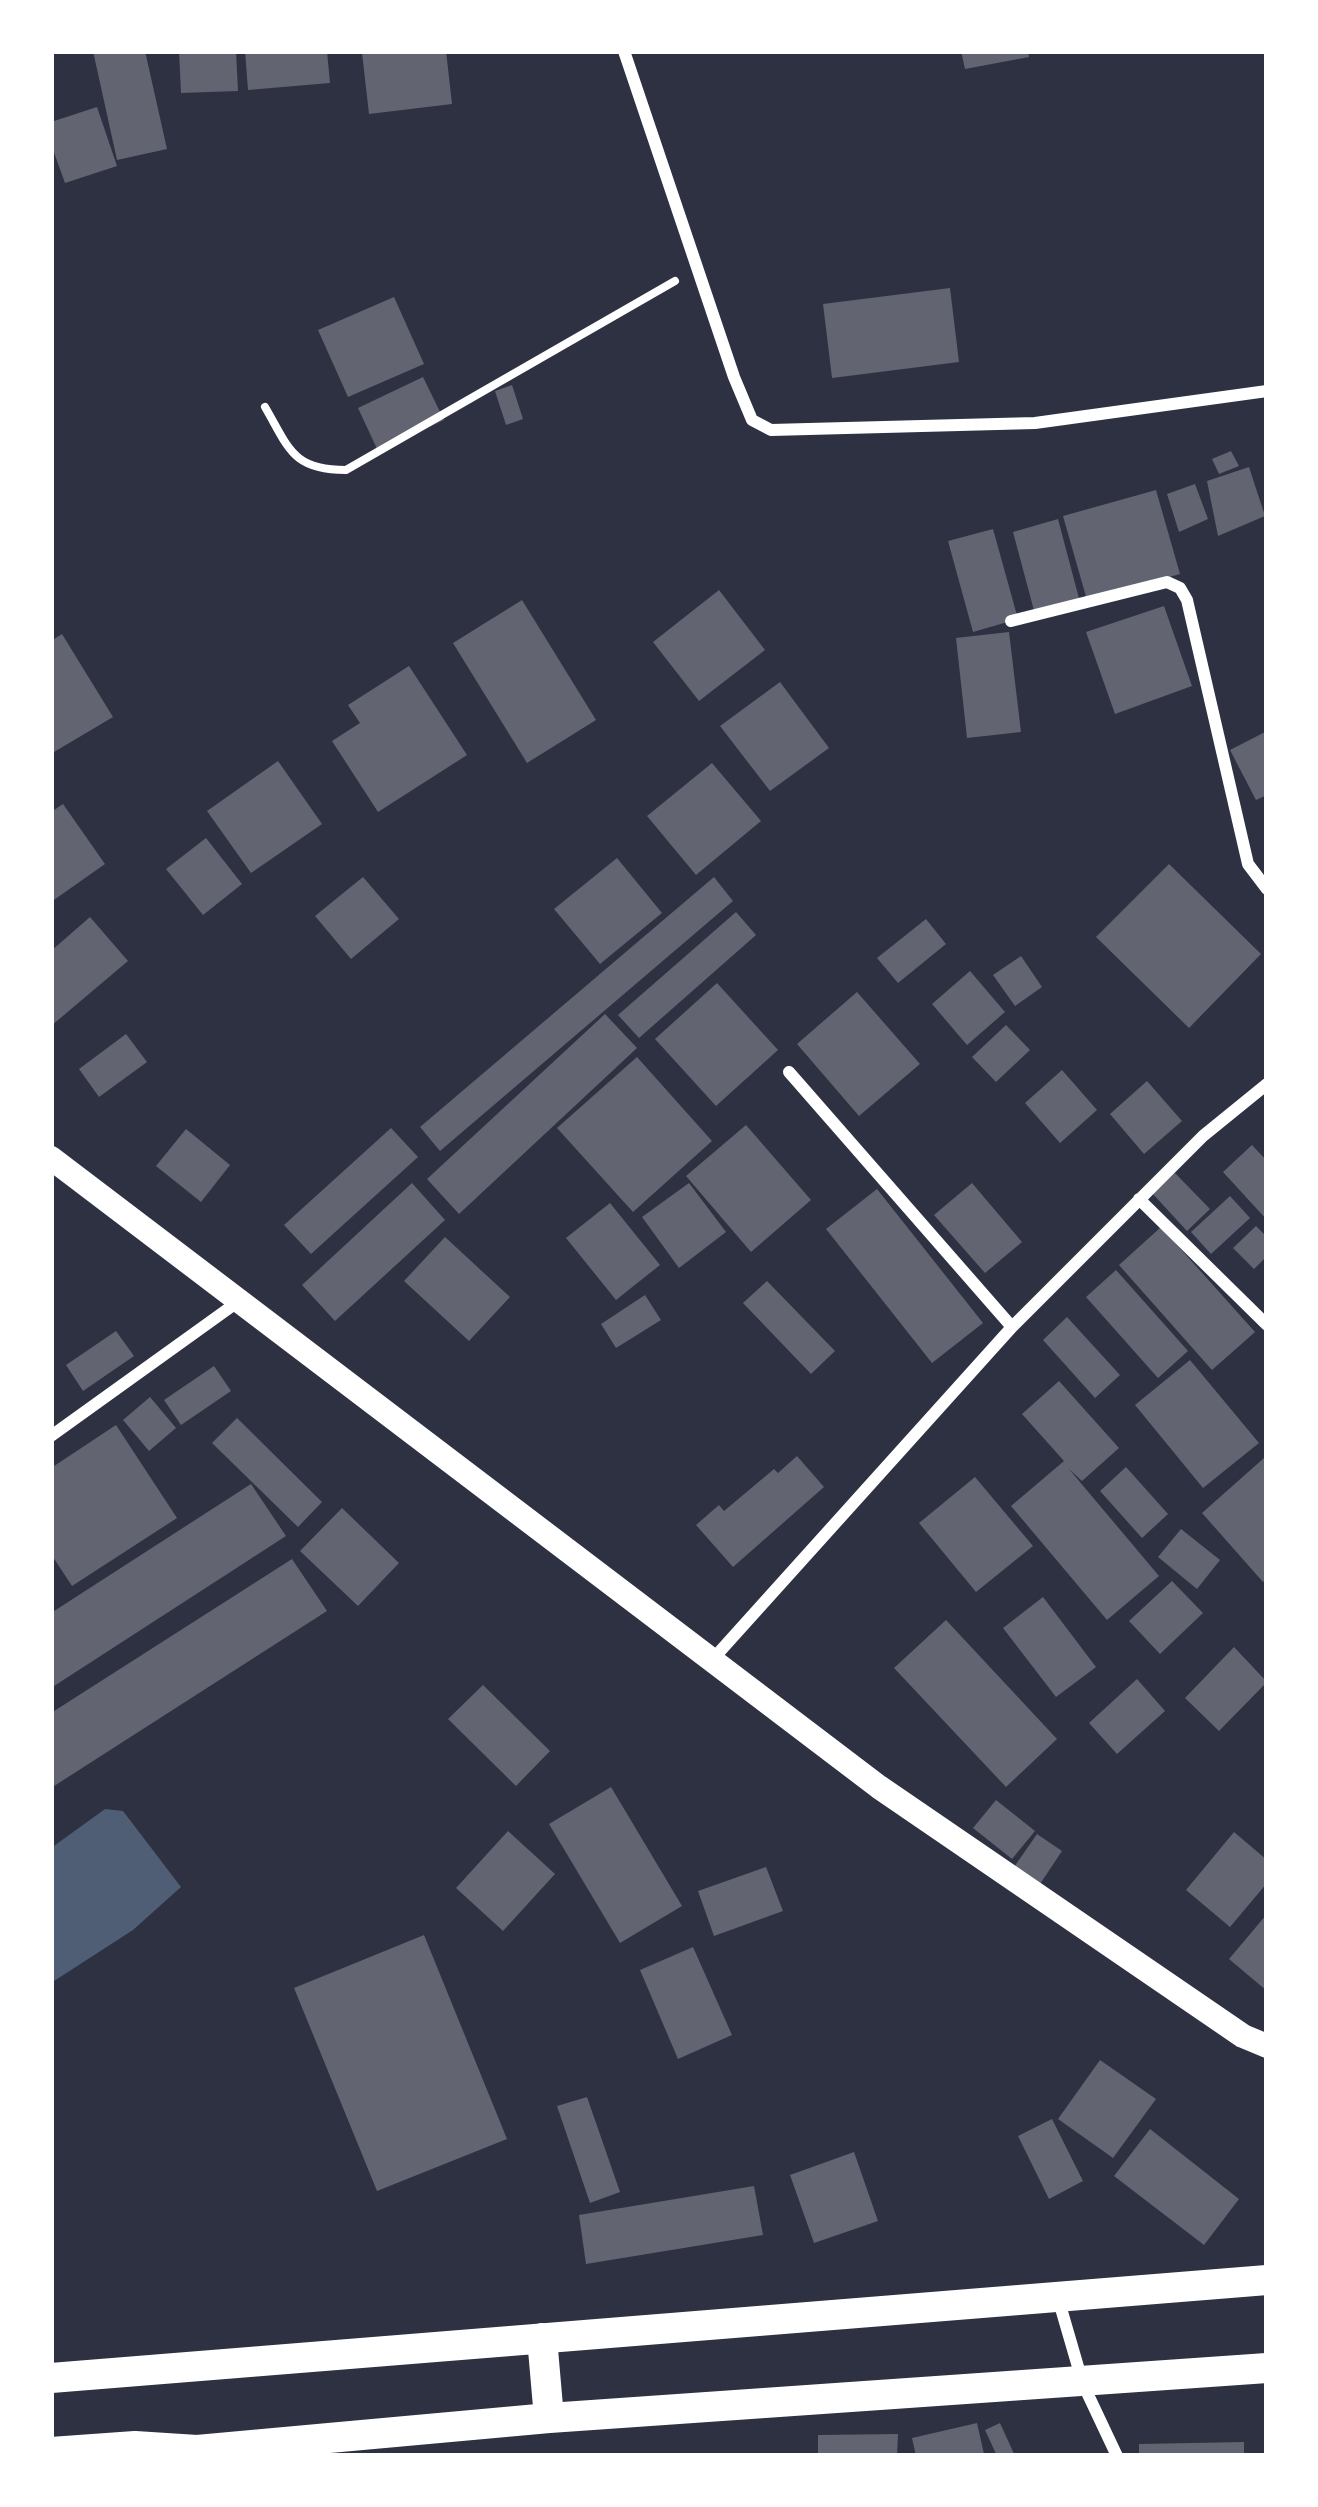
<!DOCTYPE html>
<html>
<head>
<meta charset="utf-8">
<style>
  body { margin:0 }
  #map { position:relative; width:1318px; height:2507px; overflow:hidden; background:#2d3142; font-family:"Varela Round",sans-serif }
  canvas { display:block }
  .frame { position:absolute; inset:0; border:54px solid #fff; pointer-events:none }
</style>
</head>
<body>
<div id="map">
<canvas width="1318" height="2507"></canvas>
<div class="frame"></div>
</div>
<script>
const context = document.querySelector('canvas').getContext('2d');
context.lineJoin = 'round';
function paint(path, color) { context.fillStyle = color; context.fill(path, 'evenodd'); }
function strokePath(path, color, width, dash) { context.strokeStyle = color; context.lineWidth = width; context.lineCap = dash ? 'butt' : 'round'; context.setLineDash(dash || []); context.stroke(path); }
paint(new Path2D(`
  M105,1809l18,2 58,76 -48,43 -82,53v-135z`), '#4f5d75');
paint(new Path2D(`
  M93,51h52l22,98 -50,11z
  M179,51h57l2,40 -57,2z
  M245,51h82l3,32 -82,7z
  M374,51h72l6,53 -83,10 -7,-61z
  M961,51h67l1,6 -64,12z
  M97,107l20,59 -52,17 -14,-39v-22z
  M950,288l9,74 -127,16 -9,-74z
  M394,297l30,67 -76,33 -30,-67z
  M423,377l21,43 -66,31 -20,-43z
  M512,385l11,34 -17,6 -11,-34z
  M1231,451l8,15 -20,8 -7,-15z
  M1249,467l16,49 -47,20 -11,-55z
  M1195,484l13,35 -29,13 -12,-38z
  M1156,490l24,84 -93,26 -24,-84z
  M1058,519l23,87 -45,12 -23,-86z
  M993,529l25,90 -45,13 -25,-91z
  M719,590l46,60 -66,51 -46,-59z
  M522,600l74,120 -69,43 -74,-120z
  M1164,606l28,80 -77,28 -29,-82z
  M1009,632l12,100 -54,6 -11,-100z
  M62,634l51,83 -59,35 -3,-111z
  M409,666l58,89 -89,57 -46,-71 28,-18 -12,-18z
  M780,682l49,66 -59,43 -50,-65z
  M1267,731v64l-11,5 -26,-50z
  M278,761l44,63 -71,49 -44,-62z
  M712,763l49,58 -65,54 -49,-59z
  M63,804l42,60 -54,38v-90z
  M206,838l36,46 -39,31 -37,-46z
  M617,858l45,55 -62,51 -46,-55z
  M1169,864l92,90 -72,74 -93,-91z
  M363,877l36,42 -48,40 -36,-43z
  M714,877l19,24 -293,250 -20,-24z
  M736,912l20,23 -117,103 -21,-23z
  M90,917l38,44 -77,65v-75z
  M926,919l20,25 -48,39 -21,-25z
  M1021,956l21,31 -27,19 -22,-31z
  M970,971l35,41 -38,33 -35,-41z
  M717,983l61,67 -62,56 -61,-67z
  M857,992l63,72 -61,52 -62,-72z
  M605,1014l32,34 -178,166 -32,-35z
  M1006,1025l24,25 -34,32 -24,-25z
  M126,1034l21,28 -48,35 -20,-28z
  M637,1057l75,84 -79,71 -76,-84z
  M1062,1070l35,40 -37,33 -35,-40z
  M1147,1081l35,40 -38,33 -34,-40z
  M746,1125l65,75 -60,52 -65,-76z
  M391,1128l27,29 -107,97 -27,-29z
  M186,1129l44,36 -29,37 -45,-36z
  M1252,1145l15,16v59l-44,-48z
  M1175,1173l35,36 -23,22 -35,-38z
  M412,1183l33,37 -110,101 -33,-36z
  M689,1183l37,49 -47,36 -37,-51z
  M972,1183l50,59 -37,31 -51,-58z
  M877,1189l106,134 -51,40 -106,-134z
  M1230,1196l20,22 -39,36 -20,-22z
  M610,1203l50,62 -44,35 -50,-62z
  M1256,1226l11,11v19l-13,13 -21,-21z
  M1161,1227l94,105 -43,38 -93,-105z
  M445,1237l65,60 -41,44 -65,-60z
  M1116,1270l72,81 -30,27 -72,-81z
  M767,1281l68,70 -24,23 -68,-71z
  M645,1295l16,25 -45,28 -15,-24z
  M1067,1317l53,58 -25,23 -52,-58z
  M116,1331l18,25 -51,35 -17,-26z
  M1190,1360l69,83 -56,45 -68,-83z
  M214,1366l17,25 -50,34 -17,-25z
  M1059,1381l60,67 -37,33 -13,-12 90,107 -52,44 -96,-114 53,-45 -42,-47z
  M150,1397l26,31 -27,23 -26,-31z
  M237,1418l85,84 -24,25 -86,-84z
  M116,1425l61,93 -105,68 -21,-32v-86z
  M797,1456l27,31 -91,80 -37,-42 23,-20 5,6 50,-42 4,4z
  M1264,1458l3,120 -4,4 -61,-69z
  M1126,1467l42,47 -26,24 -42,-47z
  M975,1477l58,69 -57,46 -57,-69z
  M251,1484l35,52 -235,152v-75z
  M342,1508l57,55 -41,43 -58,-55z
  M1181,1529l39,31 -23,29 -39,-32z
  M292,1559l35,52 -276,177v-75z
  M1172,1581l31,32 -43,41 -31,-33z
  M1043,1597l53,70 -40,30 -53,-69z
  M946,1620l111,119 -51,48 -112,-119z
  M1234,1647l33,35 -48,49 -34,-33z
  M1137,1679l28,32 -48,43 -28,-31z
  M483,1685l67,66 -34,35 -68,-67z
  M611,1787l71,119 -62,37 -71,-119z
  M996,1800l39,31 -23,28 -39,-31z
  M508,1831l47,43 -52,57 -47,-43z
  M1234,1832l33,28v23l-37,44 -44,-37z
  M1037,1834l25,17 -24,36 -26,-17z
  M766,1867l17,44 -69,25 -16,-45z
  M1267,1914v77l-38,-32z
  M424,1935l83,204 -130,52 -83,-203z
  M693,1947l39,88 -54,24 -38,-89z
  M1100,2060l56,39 -43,59 -55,-39z
  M587,2097l33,95 -30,11 -33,-97z
  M1052,2119l31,62 -34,18 -31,-63z
  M1150,2129l89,70 -35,46 -90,-69z
  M854,2152l24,69 -64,22 -24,-68z
  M754,2186l9,49 -177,29 -7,-49z
  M977,2423l7,31 -68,2 -4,-18z
  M1000,2423l15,33h-18l-12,-26z
  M898,2434l-1,22h-79v-21z
  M1244,2442v14h-105v-12z`), '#626471');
strokePath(new Path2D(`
  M265,407c24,41 27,63 81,63l329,-189`), '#fff', 8);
strokePath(new Path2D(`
  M624,51l110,326 18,43 19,10 264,-7 232,-32
  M1011,621l156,-39 13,6 7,12 61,264 19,25
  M789,1072l223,255
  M1139,1199l128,126
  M51,1436l188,-135
  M713,1659l299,-332 191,-191 64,-52
  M1058,2298l25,86 34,72`), '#fff', 12);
strokePath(new Path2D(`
  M51,1158l828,629 364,249 24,10`), '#fff', 24);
strokePath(new Path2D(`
  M542,2338l7,80
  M51,2378l1216,-98
  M51,2452l84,-6 62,4 352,-32 718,-50`), '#fff', 30);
</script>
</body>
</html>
